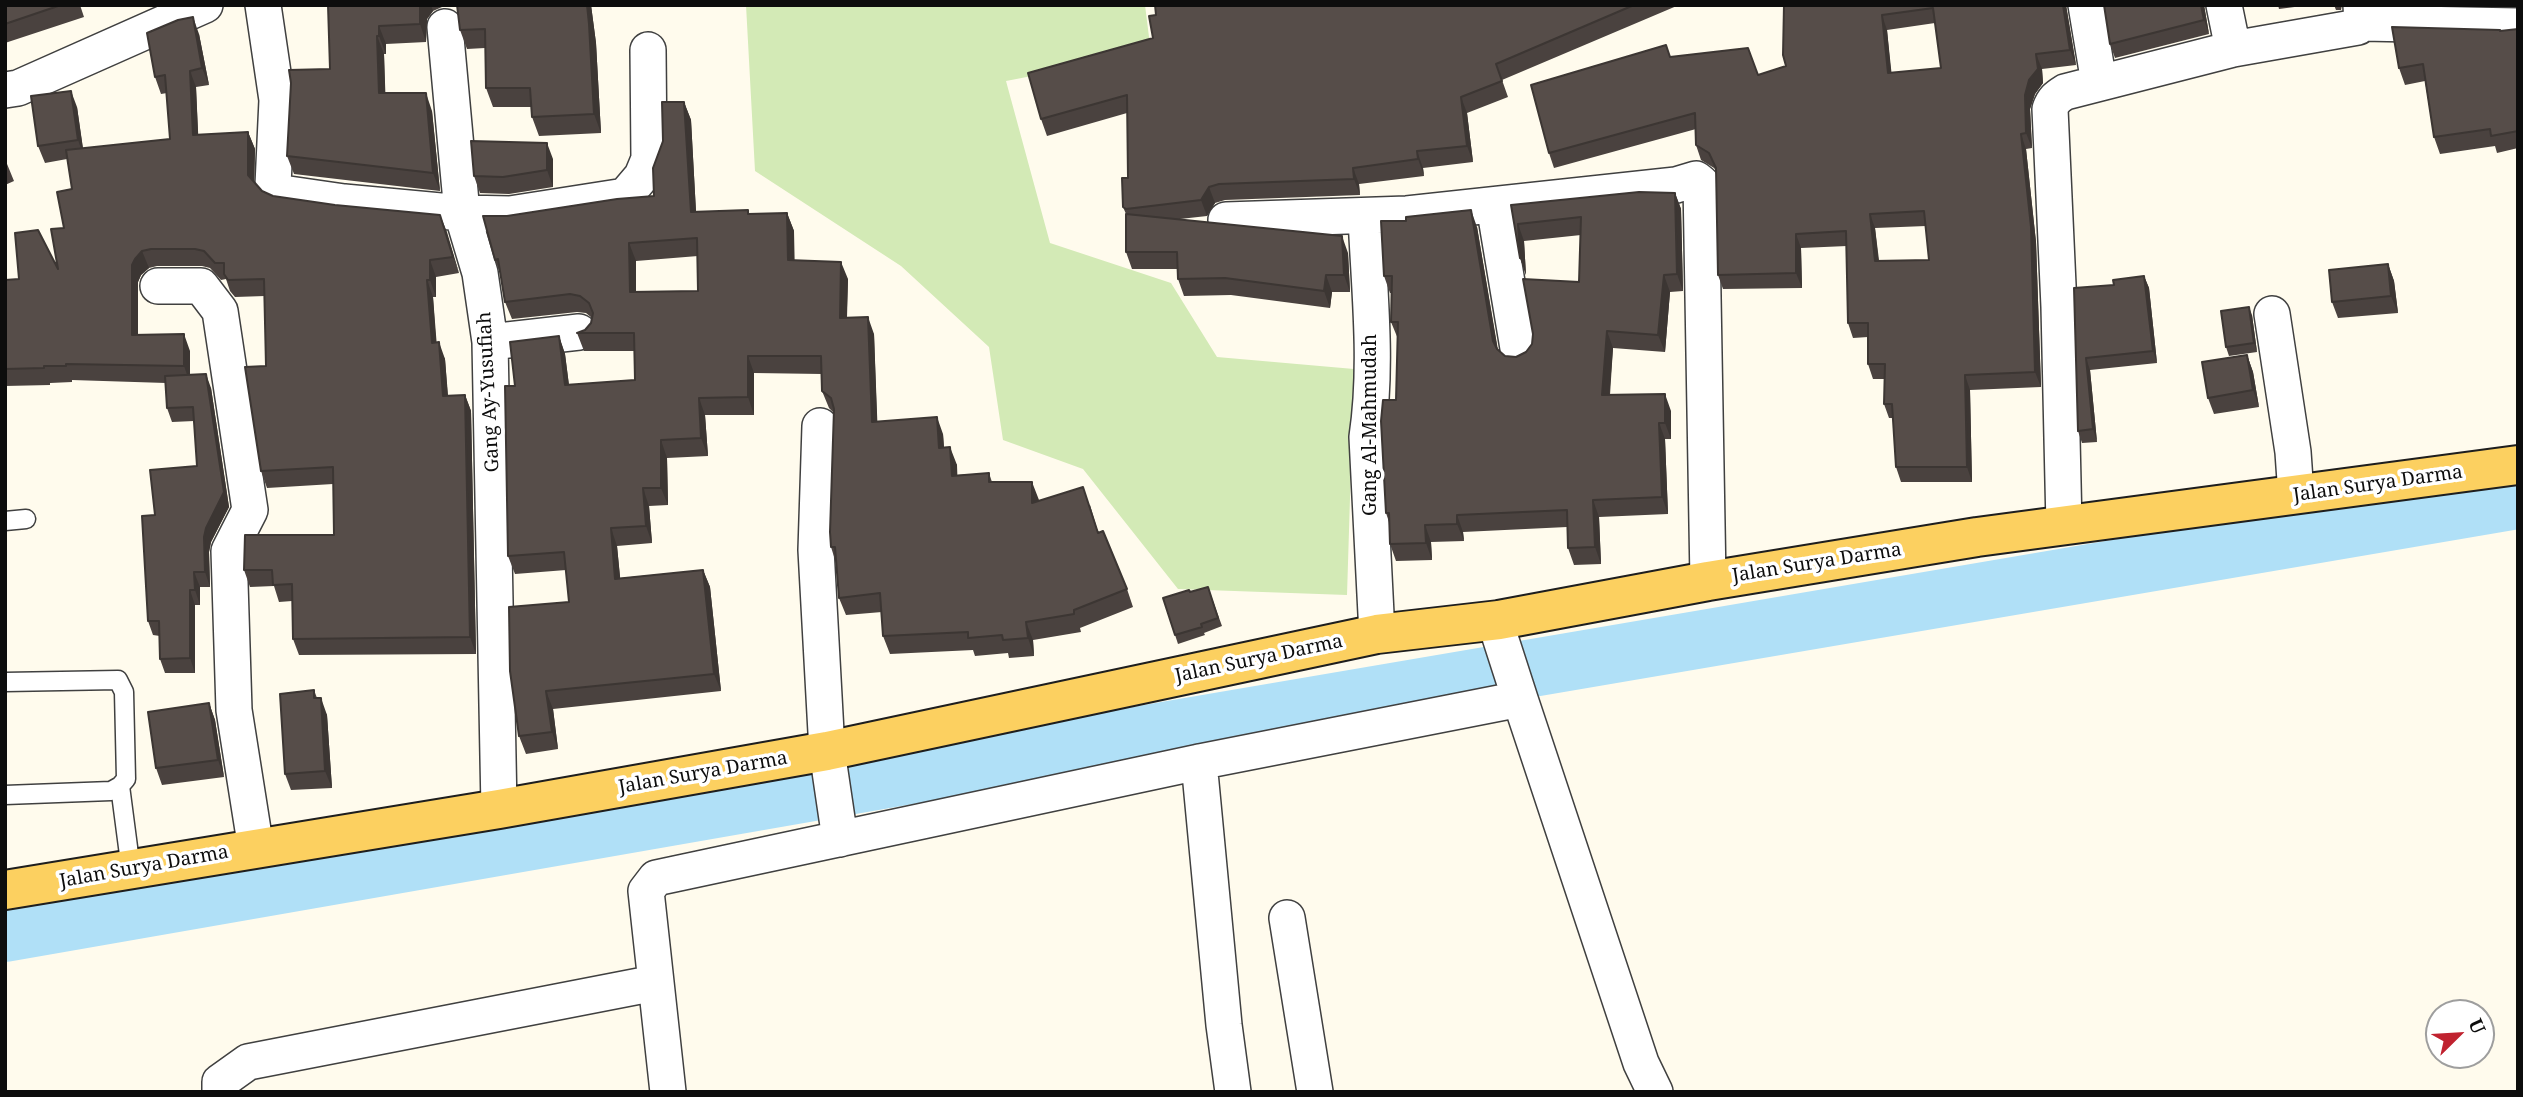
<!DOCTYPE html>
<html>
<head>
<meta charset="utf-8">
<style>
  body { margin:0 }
  #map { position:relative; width:2523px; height:1097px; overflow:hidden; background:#fffbed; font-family:"Noto Serif",serif }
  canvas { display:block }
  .frame { position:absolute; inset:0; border:7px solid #0d0d0d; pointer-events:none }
  .north { position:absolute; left:2425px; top:999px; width:70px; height:70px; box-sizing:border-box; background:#fff; border:2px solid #9e9e9e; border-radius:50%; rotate:66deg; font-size:19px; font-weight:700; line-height:28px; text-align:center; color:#0d0d0d }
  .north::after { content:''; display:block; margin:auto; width:24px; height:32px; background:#c0222f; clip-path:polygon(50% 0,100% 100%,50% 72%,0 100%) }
</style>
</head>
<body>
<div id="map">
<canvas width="2523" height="1097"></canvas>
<div class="frame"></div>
<div class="north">U</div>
</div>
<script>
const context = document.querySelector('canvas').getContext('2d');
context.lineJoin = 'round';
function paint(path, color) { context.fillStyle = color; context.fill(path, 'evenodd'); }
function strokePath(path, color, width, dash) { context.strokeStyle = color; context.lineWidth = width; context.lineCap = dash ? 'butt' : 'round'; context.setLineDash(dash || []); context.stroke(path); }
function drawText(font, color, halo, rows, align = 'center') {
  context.font = font + ' "Noto Serif",serif'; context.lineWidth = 7; context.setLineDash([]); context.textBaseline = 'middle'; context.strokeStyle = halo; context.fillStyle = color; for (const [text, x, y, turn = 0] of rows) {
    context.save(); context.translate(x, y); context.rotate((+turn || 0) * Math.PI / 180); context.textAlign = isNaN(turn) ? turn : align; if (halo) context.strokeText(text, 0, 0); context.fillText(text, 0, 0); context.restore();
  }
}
paint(new Path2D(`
  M746,5h399l6,48 -145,28 44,162 121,40 46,74 137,12 -7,226 -169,-6 -95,-120 -80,-29 -14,-93 -88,-81 -146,-95z`), '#d3eab6');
strokePath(new Path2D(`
  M5,933l1164,-203 1349,-230`), '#b0e0f7', 58);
const lane = new Path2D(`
  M5,521l21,-2
  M5,682l113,-2 6,12 2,87 -6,7 -9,5 -106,4
  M120,786l11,84`);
const street = new Path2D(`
  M263,5l14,95 -4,85 9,8 62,9 118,11 -17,-186
  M2086,5l13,78
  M2224,5l9,44
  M2362,23l156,3
  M5,90l13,-2 187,-83
  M1494,205l25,149
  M1366,216c3,73 12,148 1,221l10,197
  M1226,220l181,-6 269,-29 20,-6 5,4 7,398
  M158,286h43l19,25 30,199 -21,41 5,159 22,139
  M2272,314l21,138 3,43
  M490,342l89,-10
  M820,426l-4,124 11,201 13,88
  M2064,526l-5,-219 -9,-198c3,-9 7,-12 15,-17l168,-43 125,-22 4,-4 -1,-18
  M1499,620l1,17 20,62 121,364 14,29
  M1199,762l25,263 9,67
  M499,809l-9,-467 -10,-69 -18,-60 48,1 115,-18 17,-20 7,-17 -1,-109
  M1287,918l28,174
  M220,1092v-10l28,-20 407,-79
  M668,1092l-22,-201 10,-13 543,-116 321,-63`);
const primary = new Path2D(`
  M5,890l494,-81 328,-58 550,-117 122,-14 209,-39 269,-44 541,-72`);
strokePath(lane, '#404040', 21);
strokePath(street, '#404040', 38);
strokePath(primary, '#1e1e1e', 42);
strokePath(lane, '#fff', 18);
strokePath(street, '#fff', 35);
strokePath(primary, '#fcd060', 38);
paint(new Path2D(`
  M5,5h75l4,12 -79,26z
  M328,5h114v2l-9,4 -6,8 -1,23 -40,2v10h-2l1,39 47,18 8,80 -146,-17 -7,-18 4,-73 39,-14z
  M457,5h134l5,38 5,90 -62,3 -7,-19v-10h-39l-7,-19 -1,-40 -18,1 -7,-19z
  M1155,5h524l-177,75 6,17 -41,16 6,49 -50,6 1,8 -65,8 1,11 -135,5 -10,3 -8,13 -27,3 168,34 2,39h-18l-2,16 -99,-13 -47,1 -6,-17v-10h-46l-6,-17v-38l-3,-7 5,-29 -1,-65 -80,23 -6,-17 112,-81 3,-23z
  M1784,5h282l10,60 -34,4 1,14 -8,11 -5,15 2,39 -6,1 10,93 5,145 -71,3 2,92h-71l-5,-15 -3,-49h-4l-5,-14 1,-25h-12l-5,-15v-27l-15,1 -5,-15 -1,-77 -46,2 1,40 -79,1 -5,-14 -2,-104 -2,-3 -13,-8 -5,-15v-16l-142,39 -5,-15 121,-96 88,18 28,-9zM1935,23l6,45 -50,5 -4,-43zM1926,226l3,34h-50l-4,-32z
  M2104,5h100l5,29 -94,24 -5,-14z
  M2278,5h32l-31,4z
  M2334,5h8l-1,5h-5z
  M2518,29v119l-21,5 -2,-7 -55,8 -6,-17 -9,-56 -20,4 -6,-17 102,-37z
  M199,34l10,51 -13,2 2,48 50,-3 7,17 -1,33 8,9 11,5 62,9 105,10 19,58 -23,4v20h-3l3,46 9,16 3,36h17l6,16 5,243 -177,1 -6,-16 -1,-38 -13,1 -5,-16 -24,1 -6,-17 90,-35 -1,-51 -66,4 -6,-17 5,-105 -1,-70 -30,1 -5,-6 -4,-12 -5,1 -11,-12 -8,-2h-45l-8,2 -8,7 -3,7v53l52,16v24l21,13 18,119 -18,35 -2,10 1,35h-10v18h-5v68h-30l-5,-14v-23l-7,-1 -5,-14 7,-106 42,-49 -3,-45 -22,1 -5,-14 -1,-25 -94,-3v2l-22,1v2l-45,1v-106l14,-1 39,-10 14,-80 -5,-30 -22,4 -7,-17 39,-39 6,41 87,-9 -3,-46 -6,1 -6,-17z
  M684,102l7,18 5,92 52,-2 1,4 38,-1 7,18v29l54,19 -1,39 27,16 3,87 66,13 1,13 13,18v10l32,-2 3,9 47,19 51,4 8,27 29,57 6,18 -53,21 1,4 -48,8 1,16 -25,2 -1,-5 -33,3 -2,-6 -83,4 -7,-18 -1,-24 -36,3 -7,-17 -3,-35 -5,-16 3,-134 -5,-5 -7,-17v-17l-68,-1v42h-49l3,41 -41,2 1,47 -19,1 3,37 -35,3 3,32 83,-8 7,17 11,104 -168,18 5,40 -32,5 -7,-18 50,-134 -3,-32 -51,4 -7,-18 7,-170 44,-50 6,18 4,31 66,-5 -1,-29h-50l-7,-18 8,-3 6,-7 1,-5 -6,-5 -9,-1 -65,7 -7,-17 -4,-26 -6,-16 12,-44 147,-20zM698,256v35l-62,1v-31z
  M5,159l9,22 -9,4z
  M553,159v28l-44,7 -29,-1 -6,-17z
  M1675,193l6,16 2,82 -13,1 -5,60 -52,-4 -3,47 61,16v28h-6l3,75 -69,3 2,47 -27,1 -6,-17 -1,-21 -104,5 1,9 -33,1 1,18 -36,1 -6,-17 -1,-22 -3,-9 10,-113 2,-61 -7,-17v-29h-1l-6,-17 93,-49 21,123 7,6 11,1 10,-5 53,-70 2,-47 -57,6 2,34 -6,-17 -9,-53z
  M2388,264l6,17 4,32 -60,5 -6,-16z
  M2144,276l5,12 8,75 -67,7 7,72 -15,1 -4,-12 -4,-143 40,-3z
  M2252,315l5,37 -28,4 -3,-9z
  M2247,355l6,17 6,35 -45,7 -6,-16z
  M1208,587l14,39 -18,7 1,2 -27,9 -15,-46 27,-6z
  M314,690l3,8 10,17 5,73 -41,2 -6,-16z
  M209,703l6,17 9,57 -62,8 -6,-17z`), '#4a423f');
paint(new Path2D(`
  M420,5h11l2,6 -6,8 -1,23 -6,-18z
  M587,5h4l5,38 5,90 -7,-19z
  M2063,5h3l10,60 -6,-15z
  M2201,5h3l5,29 -5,-14z
  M1882,15l5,15 6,57 -5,-14z
  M193,17l6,17 10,51 -7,-17z
  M379,26l7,18v10l-7,-18z
  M377,36l7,18 2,57 -7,-18z
  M2036,54l6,15 1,14 -8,11 -5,15 2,39 -6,-15 -1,-38z
  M190,71l6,16 3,65 -6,-17z
  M71,91l6,16 7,50 -6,-17z
  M426,93l6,18 8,80 -7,-18z
  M1461,97l6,16 6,49 -6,-16z
  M684,102l7,18 6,110 -6,-18z
  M248,132l7,17 -1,43 -6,-17z
  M2021,134l5,15 10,93 5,145 -6,-15z
  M547,143l6,16v28l-6,-17z
  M1417,151l6,17 1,8 -6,-17z
  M1353,168l6,16 1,11 -6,-16z
  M1209,187l6,16 -8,13 -6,-16z
  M1675,193l6,16 2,82 -6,-17z
  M1471,210l6,17 22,131 -6,-17z
  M787,213l7,18 1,47 -7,-18z
  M1870,214l5,14 5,47 -5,-14z
  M440,215l7,17 12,41 -6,-16z
  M1518,224l6,17 2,34 -6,-17z
  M1796,234l5,14 1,40 -6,-15z
  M1342,236l6,17 2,39 -6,-17z
  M629,243l7,18v49l-6,-18z
  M142,251l7,17 -8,7 -3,7v70l-6,-17v-70l3,-6z
  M430,260l6,17v20l-6,-17z
  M841,262l7,17 -2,57 -6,-18z
  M2388,264l6,17 4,32 -7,-17z
  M1326,275l6,17 -2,16 -6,-17z
  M1664,275l6,17 -5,60 -7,-17z
  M2144,276l5,12 8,75 -4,-12z
  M427,280l6,17 5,63 -6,-17z
  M2249,307l3,8 5,37 -3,-9z
  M868,317l6,17 4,105 -6,-17z
  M1607,331l6,17 -5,64 -6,-17z
  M184,334l6,17v32l-6,-17z
  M559,336l6,18 6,48 -6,-17z
  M439,342l6,17 4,54 -6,-17z
  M2247,355l6,17 6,35 -6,-17z
  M748,356l6,17v42l-6,-18z
  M2086,358l4,12 7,72 -4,-13z
  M206,374l5,14 18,119 -18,35 -2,10 1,35 -5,-15 -1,-35z
  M1965,375l5,15 2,92 -5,-15z
  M1665,394l6,17v28l-6,-16z
  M465,395l6,16 5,243 -6,-17z
  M699,398l6,17 3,41 -7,-18z
  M937,417l6,17 2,31 -6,-17z
  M1659,423l6,16 3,75 -6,-17z
  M661,440l6,18 1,47 -7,-17z
  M950,447l7,18 1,28 -6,-17z
  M1032,482l7,18v20l-7,-17z
  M643,488l6,18 3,37 -6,-17z
  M1593,500l6,17 2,47 -6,-17z
  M1457,515l6,17 1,9 -7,-17z
  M1425,525l6,17 1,18 -6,-17z
  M611,528l6,18 5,50 -7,-17z
  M703,570l7,17 11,104 -7,-17z
  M194,572l6,15v18l-5,-15z
  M190,590l5,15v68l-5,-15z
  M1026,622l7,18 1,16 -6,-18z
  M546,691l7,18 5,40 -6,-17z
  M321,698l6,17 5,73 -7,-17z
  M209,703l6,17 9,57 -6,-17z`), '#3c3633');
const building = new Path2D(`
  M5,5h56l-56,19z
  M328,5h92v19l-41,2v10h-2l2,57h47l7,80 -146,-17 4,-73 -2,-13 41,-1z
  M457,5h130l2,19 5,90 -62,3 -2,-29h-44l-1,-59 -25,1z
  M1155,5h479l-138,59 6,17 -41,16 6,49 -50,5 1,8 -65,9 1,11 -135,5 -10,3 -8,13 -75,9 -3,-2 -1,-29h6l-1,-83 -86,24 -13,-46 125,-35 -4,-22 7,-1z
  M1784,5h279l7,45 -34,4 2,15 -9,11 -4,15 1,38 -5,1 10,93 4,145 -70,3 2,92h-71l-4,-63h-8l1,-40h-17v-41h-20l-2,-92 -50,3v39l-78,2 -2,-107 -7,-15 -13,-8 -1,-32 -146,40 -18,-68 135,-40 4,12 78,-9 10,27 28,-9 -3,-11zM1933,8l8,60 -53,5 -6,-58zM1924,211l5,49 -54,1 -5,-47z
  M2104,5h97l3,15 -94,24z
  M193,17l9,51 -12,3 3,64 55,-3v43l14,16 11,5 62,9 105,10 13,42 -23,3v20h-3l5,63 7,-1 4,54 22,-1 5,242 -177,2 -1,-55 -19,1 -1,-15h-28l1,-35h89l-1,-68 -72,4 -16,-104 21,-1 -2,-87 -36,1 -4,-6v-11h-9l-11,-12 -9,-2h-44l-9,2 -7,8 -3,6v70l52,-1v32l-118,-2v2h-22v2l-39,1v-89l14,-1 -4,-46 23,-3 20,39 -7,-40 13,-1 -7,-36 15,-3 -6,-39 104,-11 -5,-64 -10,2 -8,-44 31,-13z
  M2392,27l108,3v1l18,-2v102l-27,5 -1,-7 -56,8 -11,-73 -24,4z
  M71,91l7,49 -40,6 -7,-50z
  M662,102h22l7,110 57,-2v4l39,-1 1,47 53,2 -1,56 28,-1 4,105 65,-5 2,31 11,-1 2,29 37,-3v9h43v21l51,-16 15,46 5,-2 24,58 -53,21v4l-48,8 2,16 -25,2 -1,-5 -34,3v-6l-85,4 -3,-43 -41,5 -4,-51h-4l-1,-15 4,-123 -3,-11 -9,-7 -1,-35h-73v41l-49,1 2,40 -40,2v48h-18l3,38 -35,2 4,51 88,-9 11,104 -168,17 6,41 -33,4 -9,-65 -1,-64 60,-5 -5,-50 -56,4 -3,-170h10l-5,-44 49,-6 6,49 70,-5 -1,-47h-57l8,-3 6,-7 2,-10 -4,-10 -9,-7 -10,-2 -65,8 -7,-43 -3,1 -12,-44h24l110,-17 37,-3 -1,-28 10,-27zM697,238l1,53 -68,1 -1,-49z
  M471,141l76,2v27l-44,7 -29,-1z
  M1639,192l36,1 2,81 -13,1 -6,60 -51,-4 -5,64 63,-1v29h-6l3,74 -69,3 2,47 -27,1 -1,-38 -110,5v9l-32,1 1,18 -36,1 -1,-31h-3l-5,-92 2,-21h13l2,-78h-7l1,-46h-8l-3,-55h25v-4l65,-7 22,131 4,8 8,7 11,1 10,-5 6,-8 1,-10 -10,-55 56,3 2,-65 -63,7 2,34 -9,-53z
  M1126,214l216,22 2,39h-18l-2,16 -99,-13 -47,1 -1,-27h-51z
  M2388,264l3,32 -59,6 -3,-32z
  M2144,276l9,75 -67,7 7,71 -15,2 -4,-143 40,-3 -1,-5z
  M2249,307l5,36 -28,4 -5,-36z
  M2247,355l6,35 -45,8 -6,-36z
  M206,374l18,118 -18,36 -2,9 1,35h-11l1,18h-5v68l-30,1 -1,-38h-11l-6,-105 13,-1 -5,-45 47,-4 -4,-59 -26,1 -2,-32z
  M1208,587l10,31 -17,6 1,3 -27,8 -12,-37 26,-8 1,2z
  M314,690v8h7l4,73 -40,3 -5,-80z
  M209,703l9,57 -62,8 -8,-56z`);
paint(building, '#564d49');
strokePath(building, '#3c3633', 2);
drawText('19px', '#0d0d0d', '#fff', [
  ["Gang Ay-Yusufiah",489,392,-93],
  ["Gang Al-Mahmudah",1371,425,-90],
  ["Jalan Surya Darma",2378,484,-8],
  ["Jalan Surya Darma",1817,563,-9],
  ["Jalan Surya Darma",1259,659,-12],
  ["Jalan Surya Darma",703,773,-10],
  ["Jalan Surya Darma",144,867,-10]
]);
</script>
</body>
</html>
